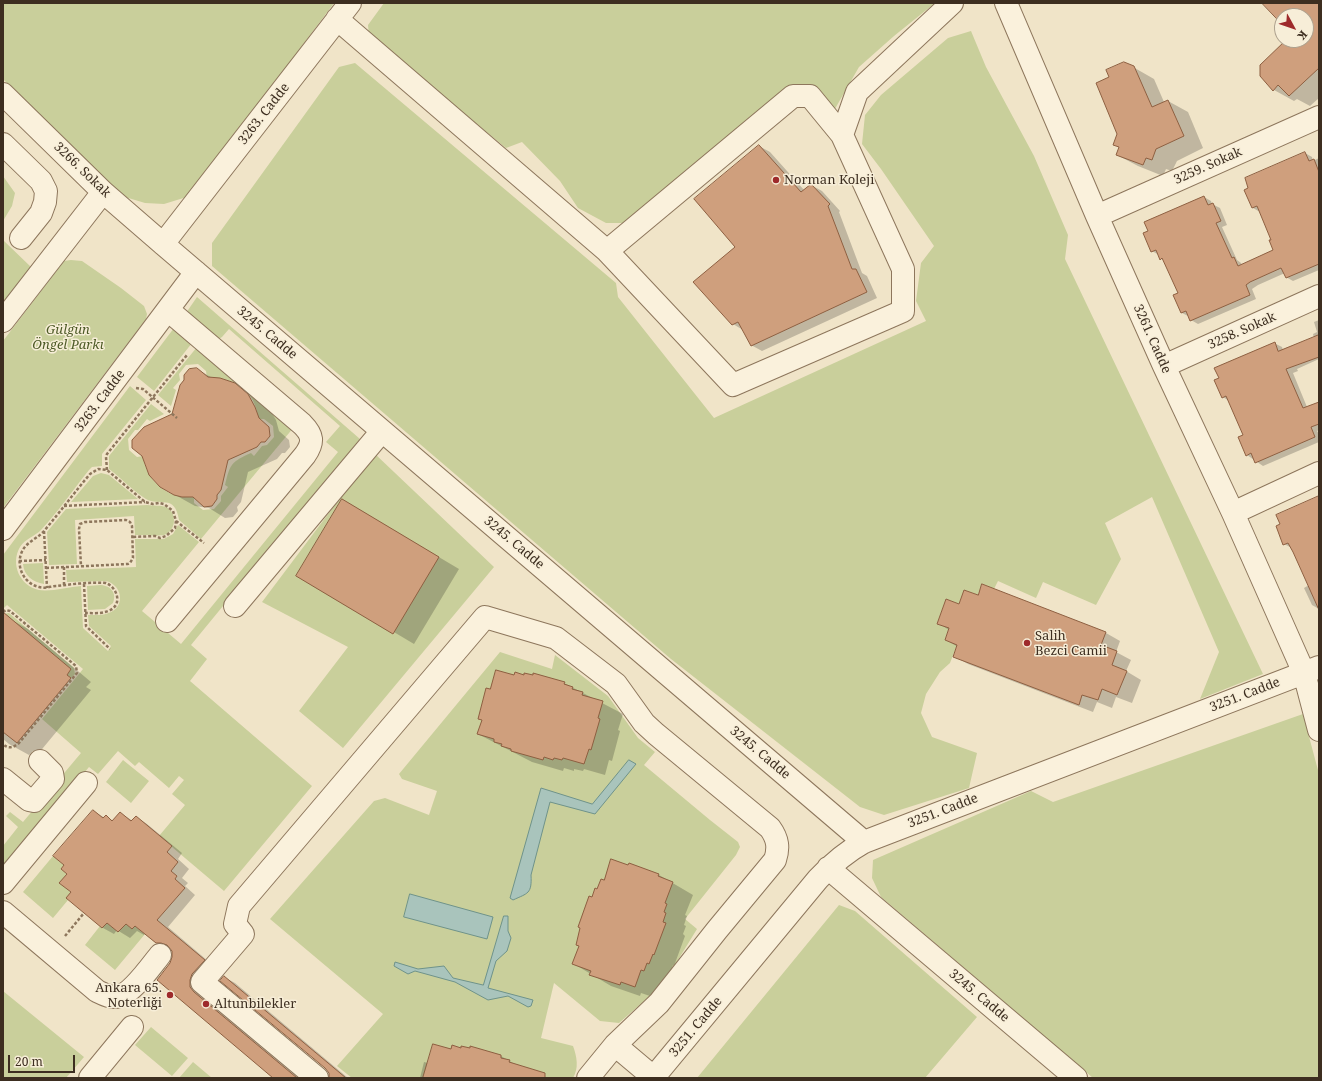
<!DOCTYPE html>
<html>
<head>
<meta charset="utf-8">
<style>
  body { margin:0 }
  #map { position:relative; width:1322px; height:1081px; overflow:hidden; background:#f0e4c8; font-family:"Noto Serif",serif }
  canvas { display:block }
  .frame { position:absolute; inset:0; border:4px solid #3d2e20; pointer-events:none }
  .north { position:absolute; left:1274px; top:8px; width:40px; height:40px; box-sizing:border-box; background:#f7eed8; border:1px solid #ada18e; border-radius:50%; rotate:130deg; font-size:11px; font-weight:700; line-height:16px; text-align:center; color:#3d2e20 }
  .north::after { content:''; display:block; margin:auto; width:14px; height:18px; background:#9e2a2b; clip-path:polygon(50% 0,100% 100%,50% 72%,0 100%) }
  .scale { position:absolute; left:8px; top:1055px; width:67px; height:18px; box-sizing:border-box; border:2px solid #3d2e20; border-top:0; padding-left:5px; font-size:12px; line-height:14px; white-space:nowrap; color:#3d2e20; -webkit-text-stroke:3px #f7eed8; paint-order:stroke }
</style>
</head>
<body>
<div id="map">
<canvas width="1322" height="1081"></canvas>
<div class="frame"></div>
<div class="north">K</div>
<div class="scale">20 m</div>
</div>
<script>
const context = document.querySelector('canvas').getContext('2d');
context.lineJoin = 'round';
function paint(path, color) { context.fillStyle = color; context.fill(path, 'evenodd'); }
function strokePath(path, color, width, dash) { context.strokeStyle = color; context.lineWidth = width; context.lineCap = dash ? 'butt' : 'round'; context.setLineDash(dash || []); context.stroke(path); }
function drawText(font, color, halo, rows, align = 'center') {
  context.font = font + ' "Noto Serif",serif'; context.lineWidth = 3; context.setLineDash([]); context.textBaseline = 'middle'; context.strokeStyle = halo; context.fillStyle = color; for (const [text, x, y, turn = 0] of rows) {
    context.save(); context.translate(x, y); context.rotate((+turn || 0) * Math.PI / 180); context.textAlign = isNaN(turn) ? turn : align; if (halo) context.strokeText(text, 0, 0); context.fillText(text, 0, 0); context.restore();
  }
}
paint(new Path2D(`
  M3,3h331l-144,193 -26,8 -19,-1 -20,-6 -30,-25 -92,-93z
  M384,3h551l-41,33 -35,31 -27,47 -14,-25 -22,-4 -164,138h-26l-28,-15 -18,-27 -38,-39 -16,6 -137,-112 -1,-11z
  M971,31l15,36 48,89 34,79 -3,24 198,415 -63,25 19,-47 -67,-155 -47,26 16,36 -25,46 -53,-23 -7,16 -38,-17 -4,8 -12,-5 -4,11 -14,-5 -5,14 -13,-5 -9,25 12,4 -4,12 12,5 -7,18 -10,9 -14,22 -5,19 11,24 45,16 -8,35 -85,27 -24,-8 -189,-148 -459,-393v-23l127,-176 16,-4 261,220 2,14 96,121 212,-97 -10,-20 5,-38 13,-17 -53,-77 -19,-25 3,-29 16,-20 67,-57z
  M3,176l12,17 -3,13 -9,15z
  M3,240l28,27 -28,37z
  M71,260l11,1 39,27 23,18 3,8 -1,5 -143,189v-167l61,-80z
  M197,297l163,142 -169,206 16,14 -17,22 122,105 -88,105 -65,-55 26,-31 -13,-11 12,-14 -5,-4 -10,12 -30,-26 -4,4 -17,-15 -20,23 -9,-7 -86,104v-25l15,-19 -12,-11 4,-4 13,10 58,-69 -39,-34 41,-50 -76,-64 -4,4v-54l127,-169 16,14 -44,54v12l-10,1 -3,3c-16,20 -31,42 -48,60 -6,6 -16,9 -21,17 -10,17 0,39 19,43 11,2 30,-3 42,-4l2,42 25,23 3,-5 -22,-20 -1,-11c8,0 16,1 23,-3 15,-7 10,-28 -5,-31l-39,1 -1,-12 70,-3 -1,-28h29l9,-5 5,-9 21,17 -57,69 39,33 157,-192 -12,-10 14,-16 -111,-97 -7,8 -3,2 -33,-26z
  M174,328l18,15 -38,48 -17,-14z
  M197,347l97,80 -93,112 -22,-19c-4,-27 -20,-13 -33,-21 -13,-8 -25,-21 -37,-30v-13l42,-52 13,10 -14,7 -3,-2 -9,11h-3l-7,9 1,11 8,7 6,-1c3,25 26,44 51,41v6l9,7 11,-1 7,-8v-5l7,-9 -3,-2c5,-21 6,-23 26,-32l3,3 8,-10 5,-1 7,-8 -1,-11 -9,-7h-6c-2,-29 -25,-41 -51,-41l-1,-7 -8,-7 -12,1 -7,9 1,6 -7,8 3,2 -5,16 -13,-11z
  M374,453l120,114 -151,181 -44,-37 49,-64 -86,-45z
  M101,473l8,2 29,24 -67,3 22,-26z
  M147,505c7,1 13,0 19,2 12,6 10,24 -2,28 -5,1 -23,0 -29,0l-1,-19 -59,4 2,44 -28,1 -2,-33 19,-23z
  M43,563l1,21c-11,-2 -20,-8 -21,-20z
  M101,585c10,1 16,8 12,18l-8,6 -17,1 -1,-24z
  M9,613l65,55 1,6 -4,4 -4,-3 4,-6 -63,-52 -5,-3z
  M500,652l52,17 3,-14 53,41 30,42 17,14 -11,13 66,55 28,22 2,5 -4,8 -51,64 12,10 -27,44 -19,22 -32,28 -19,-2 -46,-38 -13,55 32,8c4,11 6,22 0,32h-221l-15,-12 46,-52 -113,-95 104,-118 11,-3 44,17 8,-24 -35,-12 -3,-5z
  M1303,714l16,60v304h-226l-212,-181 -9,-19 1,-18 158,-69 22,11z
  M123,760l26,21 -18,22 -25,-21z
  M53,856l11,9 -3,4 6,5 -7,9 11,9 -3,8 -15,18 -30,-26z
  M839,905l16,6 122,106 -52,61h-228z
  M107,923l11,9 8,-8 6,5 3,-3 10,8 -30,36 -30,-25 15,-19 2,2z
  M3,991l81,66 -18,21h-63z
  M151,1027l37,31 -16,18 -37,-31z
  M193,1062l19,16h-33z`), '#c9cf9b');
const water = new Path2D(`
  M629,760l7,4 -41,50 -45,-12 -19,73c1,19 -3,18 -18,25l-3,-2 31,-110 51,16z
  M410,894l83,23 -6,22 -83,-22z
  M504,916h4v15l3,7 -4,13 -11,10 -8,27 45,12 -2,6 -3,1 -20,-11 -20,4 -33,-18 -40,-11 -7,3 -14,-8 1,-4 23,7 26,-3 9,12 30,7z`);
paint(water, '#a9c4bc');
strokePath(water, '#6f938a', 1);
paint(new Path2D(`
  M1265,3h54v95l-9,8 -13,-7 -3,2 -20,-11 14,-50h18v-24h-24v6z
  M1133,67l21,12 10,23 4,-1 20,11 15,36 -26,13 -5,10 -6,-2 -3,7 -25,-10 -21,-11 3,-7 -6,-4 4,-10z
  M759,146l11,6 34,38 7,-5 11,6 18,20 -1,1 23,61 5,3 10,22 -115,53 -11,-6 -8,-15 -10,-6 4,-77z
  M1305,153l7,4 1,4 6,-3v112l-26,11 -7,-4 -1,-4 -27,12 -6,4 4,10 -58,25 -7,-4 -1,-3 -8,-4 -7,-18 4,-2 -14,-32 -4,-2 -2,-4 -7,-4 52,-54 7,4 1,3 8,4 7,17 -5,2 15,33 4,3 1,2 32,-15 -1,-10 -13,-28 -7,-4 -8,-18z
  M1319,320v39l-22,10 1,2 -5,2 14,34 12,-2v25l-2,1 2,3v8l-56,24 -16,-11 -3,-19 -15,-35 -6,-4 -3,-19 54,-35 8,4 1,3 31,-12 -1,-4 4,-2 -3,-10z
  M197,369l17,10 21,6 21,12 12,10 8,13 3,11 10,9 1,7 -5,6h-3l-5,6 -29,13 -7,30 -4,5 1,4 -5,6 -8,1 -16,-10 -14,-2 -34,-19 12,-72z
  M1319,497v112l-7,-4 -8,-17 5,-3 -17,-37 -8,-4z
  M363,512l96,57 -45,75 -116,-69z
  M982,585l124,48 14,8 -4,11 15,8 -5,11 15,9 -9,23 -16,-6 -4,11 -15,-6 -4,10 -125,-48 -14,-8 4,-9 -12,-7 3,-10 -11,-7 22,-18 18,-8z
  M8,618l20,11 63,53 -5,5 5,3 -53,64 -5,-3 -4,4 -20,-11 -6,-5v-117z
  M515,677l49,6 59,31 -5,16 2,1 -8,30 -3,-1 -4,15 -21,-6 -1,2 -9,-2v2l-10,-3 -1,3 -31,-9 -54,-28 13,-44z
  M93,811l12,7 1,-1 8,4 6,-8 13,8 3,-4 11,7 35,29 -4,6 11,10 -7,9 6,5 -3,3 10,9 -27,32 47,40 -14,26 4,6 95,79h-26l-116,-98 13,-17 2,-6 -1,-8h-4l-12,-6 -11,-10 -1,2 -7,-4 -7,7 -13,-8 -3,4 -11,-6 -35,-30 4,-6 -4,-19z
  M629,864l30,11 34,20 -8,20 2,1 -3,9 2,1 -3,8 2,2 -11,30 -1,-1 -3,10 -3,-1 -3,8 -2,-1 -6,17 -15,-5 -1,3 -29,-10 -37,-22 6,-18 12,-47 12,-18 24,-14z
  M224,977l11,6 113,95h-18v-4l-4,-6z
  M471,1048l30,8 17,10 27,12h-125l4,-16 4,1 24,-13h18z`), '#0003');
const building = new Path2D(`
  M1262,3h57v65l-30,28 -11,-11 -5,6 -13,-15v-11l26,-25h20v-24h-24v8z
  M1124,62l10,4 18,41 16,-7 16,36 -28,13 -4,11 -6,-2 -3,7 -27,-10 3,-8 -6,-2 4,-11 -21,-51 13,-6 -3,-7z
  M759,145l42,47 10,-8 19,20 -2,2 24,63h4l11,23 -116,54 -13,-24 -6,3 -39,-43 42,-35 -41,-48z
  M1305,152l4,9 5,-2 5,13v92l-33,14 -5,-10 -31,14 -4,3 4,10 -60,26 -4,-10 -5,2 -8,-18 5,-2 -16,-35 -2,2 -4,-10 -5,2 -8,-19 5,-2 -4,-9 60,-26 4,9 5,-2 8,18 -5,2 16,35 2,-1 4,9 35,-16 -4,-10h2l-14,-34 -5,2 -8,-18 4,-2 -3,-10z
  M1319,335v22l-33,12 17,39 16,-6v22l-8,3 4,10 -60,26 -4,-10 -5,3 -8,-19 5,-2 -17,-39 -4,2 -8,-18 5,-2 -5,-10 61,-26 3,9z
  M197,368l11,9 12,1 15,5 13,11 7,13 4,11 10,9 1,9 -5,6h-4l-4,5 -29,13 -7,30 -4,5v4l-5,7 -8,1 -11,-10h-11l-8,-2 -14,-8 -11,-12 -7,-19 -10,-8v-8l12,-13 28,-13 8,-29 4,-5v-5l5,-6z
  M1319,496v114l-26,-58 -5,-9 -5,2 -7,-19 4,-2 -4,-9z
  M342,499l97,58 -46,77 -97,-58z
  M982,584l124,48 -5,13 16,6 -5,14 15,6 -10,24 -15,-6 -4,11 -16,-5 -3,10 -126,-48 4,-12 -12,-5 4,-12 -12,-4 9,-25 13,5 5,-14 14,5z
  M3,612l68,57 -4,6 4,3 -54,65 -14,-11z
  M496,670l18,5 1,-3 9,3v-2l9,2v-2l32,9 -1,2 9,3 -1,2 11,3 -1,3 21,6 -5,17 2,1 -9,31 -2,-1 -5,15 -21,-6 -1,2 -8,-2 -1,2 -9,-3 -1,3 -32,-9v-2l-10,-3 1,-2 -8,-2v-3l-17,-5 5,-14 -4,-1 8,-31 4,1z
  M93,810l10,8 3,-3 6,6 8,-9 11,9 5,-5 36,30 -5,6 11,10 -7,9 6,5 -2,3 10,9 -28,32 48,40 -13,14 -2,6v7l4,5 103,86h-24l-116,-98 13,-17 2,-6v-6l-5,-6 -6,-2h-5l-21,-17 -3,3 -6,-5 -8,8 -11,-9 -5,5 -36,-30 5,-6 -12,-9 8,-9 -6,-5 3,-4 -11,-9z
  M611,859l17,6 1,-2 30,11 -1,2 15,6 -8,21 2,1 -3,8 2,1 -3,9 3,1 -12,32 -1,-1 -4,10 -2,-1 -3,8 -3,-1 -6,17 -14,-5 -1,3 -31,-10 2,-4 -19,-7 7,-18 -3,-1 4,-17 -2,-1 11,-31 3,1 3,-9 2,1 4,-10 3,1z
  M224,976l122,102h-17v-5l-4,-5 -105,-87z
  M433,1044l18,5 1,-4 9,3v-2l9,2v-2l31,9v3l9,2 -1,2 36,11v5h-122z`);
paint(building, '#cf9f7d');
strokePath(building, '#8d5f41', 1);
const minor = new Path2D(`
  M1006,3l91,213 67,150 69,147 71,160 15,57
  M337,19l270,232 126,134 170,-74v-42l-61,-134 15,-43 95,-89
  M3,94l100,98 60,52 701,598
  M3,144l38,37 5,10 -1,11 -4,11 -20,25
  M1097,216l222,-99
  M163,244l187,-241
  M607,251l186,-155h17l32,39
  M3,321l100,-129
  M1164,366l155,-70
  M1233,513l86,-40
  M3,529l193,-257
  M235,606l147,-175
  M167,621l138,-166c9,-13 8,-20 -3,-31l-134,-114
  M3,779l26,21 5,1 19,-22 -1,-6 -12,-12
  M828,868l248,210
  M3,883l83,-100
  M3,912l94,79c6,3 11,6 18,6 15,0 36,-31 45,-42
  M615,1045l38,32
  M90,1078l42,-51
  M317,1078l-115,-96 41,-48 -8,-10 4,-18 246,-289 71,21 60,46 28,39 12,11 114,94c8,11 9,20 5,32l-58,70 -58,73 -44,42 -27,33
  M653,1078l165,-199c14,-15 28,-27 46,-37l455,-175`);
strokePath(minor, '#8d765c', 24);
strokePath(new Path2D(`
  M136,388l7,1 34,29
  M107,470l-1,-13 1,-3 80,-99
  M64,506l81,-4
  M176,521l28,22
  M44,531l3,57
  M19,561l27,-1
  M64,567v18
  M46,568l82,-4 2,-1 3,-5 -1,-32 -2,-4 -4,-2 -41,2 -5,2 -1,5 2,37
  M84,584l2,42 24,23
  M3,612l3,-2 4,1 66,55 1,7 -58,70c-6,5 -11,6 -16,1
  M85,613c7,0 16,1 23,-2 15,-5 10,-23 -2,-28 -16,-1 -33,1 -49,3 -6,0 -12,3 -18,1 -14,-3 -23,-19 -18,-33 4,-12 15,-14 23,-23 16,-19 30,-38 46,-57l8,-5 9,1 38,32 8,2 6,-1 5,1 9,7 3,10 -1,7 -9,8 -6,2 -5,-2 -23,1
  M65,936l19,-23`), '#8d765c', 2.5, [3, 2]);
strokePath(minor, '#faf1dc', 22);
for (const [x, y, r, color] of [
  [776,180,4,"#9e2a2b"],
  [1027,643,4,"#9e2a2b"],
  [170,995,4,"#9e2a2b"],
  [206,1004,4,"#9e2a2b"]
]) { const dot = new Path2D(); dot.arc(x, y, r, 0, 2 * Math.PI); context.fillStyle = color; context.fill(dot); strokePath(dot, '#f7eed8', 1.5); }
drawText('13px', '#3d2e20', '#f7eed8', [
  ["3263. Cadde",264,114,-52],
  ["3259. Sokak",1208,166,-24],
  ["3266. Sokak",82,170,44],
  ["3258. Sokak",1242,331,-24],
  ["3245. Cadde",267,333,40],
  ["3261. Cadde",1152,339,66],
  ["3263. Cadde",100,401,-53],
  ["3245. Cadde",514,543,40],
  ["3251. Cadde",1245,695,-21],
  ["3245. Cadde",760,753,40],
  ["3251. Cadde",943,811,-21],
  ["3245. Cadde",979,996,40],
  ["3251. Cadde",696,1027,-50]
]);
drawText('13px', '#3d2e20', '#f7eed8', [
  ["Norman Koleji",784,180],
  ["Salih",1035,636],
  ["Bezci Camii",1035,651],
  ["Ankara 65.",162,988,"right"],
  ["Noterliği",162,1003,"right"],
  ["Altunbilekler",214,1004]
], 'left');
drawText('italic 13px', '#4d5a26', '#f7eed8', [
  ["Gülgün",68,330],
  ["Öngel Parkı",68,345]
]);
</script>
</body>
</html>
